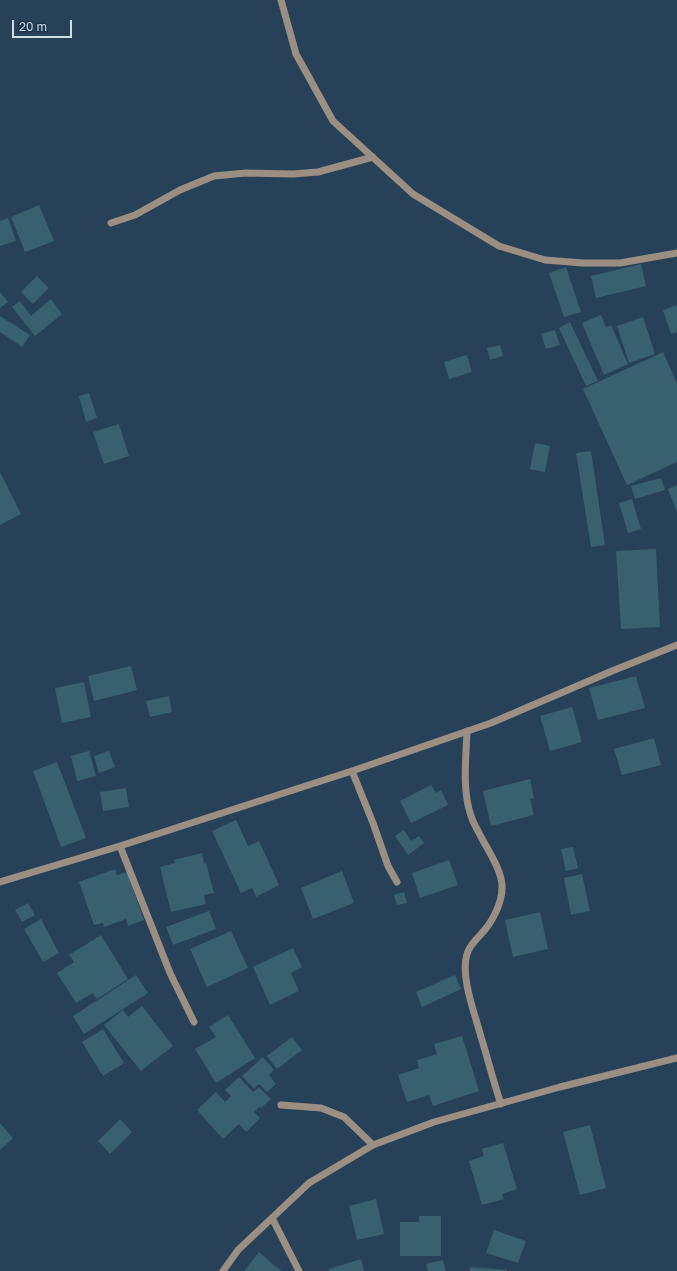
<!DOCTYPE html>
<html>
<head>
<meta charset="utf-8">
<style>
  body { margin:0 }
  #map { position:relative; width:677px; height:1271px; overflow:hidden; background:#274258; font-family:"Golos Text",sans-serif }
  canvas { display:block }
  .scale { position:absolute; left:12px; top:20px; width:60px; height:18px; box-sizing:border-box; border:2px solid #cdddea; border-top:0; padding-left:5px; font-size:12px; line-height:14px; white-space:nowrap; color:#cdddea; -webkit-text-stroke:3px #1c374d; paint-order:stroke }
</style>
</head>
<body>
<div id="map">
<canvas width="677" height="1271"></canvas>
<div class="scale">20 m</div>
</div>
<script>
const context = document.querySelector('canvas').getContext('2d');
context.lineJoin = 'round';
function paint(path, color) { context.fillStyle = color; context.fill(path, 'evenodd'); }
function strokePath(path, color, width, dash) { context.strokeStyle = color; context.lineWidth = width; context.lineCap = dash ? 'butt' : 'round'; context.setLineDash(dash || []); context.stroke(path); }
paint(new Path2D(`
  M39,205l15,36 -29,11 -14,-35z
  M8,218l8,23 -16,5v-25z
  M641,264l5,22 -50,12 -5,-22z
  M566,267l15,45 -17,5 -15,-44z
  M37,276l12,12 -16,16 -12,-12z
  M0,292l8,10 -8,6z
  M51,299l11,15 -27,22 -23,-29 8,-6 11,15z
  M677,305v27l-6,2 -8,-24z
  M601,315l5,12 5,-2 17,39 -24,11 -22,-52z
  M0,316l30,19 -8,12 -22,-15z
  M643,317l12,37 -26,9 -12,-37z
  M570,322l28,59 -12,5 -27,-58z
  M555,330l5,15 -14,4 -5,-15z
  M500,345l3,11 -13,4 -3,-12z
  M663,352l14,31v79l-50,23 -44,-96z
  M467,355l5,17 -23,7 -5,-17z
  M89,393l8,25 -11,4 -7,-26z
  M119,424l10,32 -25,8 -11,-32z
  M535,443l15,3 -5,26 -15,-3z
  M591,451l14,94 -14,2 -15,-94z
  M0,472l21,42 -21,11z
  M661,478l4,12 -30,9 -4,-13z
  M677,485v27l-9,-23z
  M632,499l9,30 -13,4 -9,-30z
  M656,549l4,78 -39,2 -5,-78z
  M131,666l6,24 -43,11 -6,-25z
  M636,676l9,32 -47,12 -9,-32z
  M84,682l7,35 -29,6 -7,-35z
  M169,696l3,16 -22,5 -4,-16z
  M572,707l10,35 -32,9 -10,-35z
  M654,738l7,27 -39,10 -8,-26z
  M89,751l7,25 -19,5 -6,-25z
  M109,751l6,16 -16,6 -5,-17z
  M57,762l29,76 -25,9 -28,-76z
  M530,779l4,19 -4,1 4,16 -43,11 -8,-35z
  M431,785l5,8 5,-3 7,15 -37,18 -11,-22z
  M126,788l3,19 -26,4 -3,-19z
  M236,820l12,26 11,-5 20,44 -23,12 -4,-9 -11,5 -29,-62z
  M404,830l7,11 8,-5 5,7 -16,12 -13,-19z
  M573,847l5,21 -12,3 -5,-22z
  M202,853l2,11 2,-1 8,30 -10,2 2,9 -35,8 -11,-45 15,-4 -1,-3z
  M449,860l9,25 -38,13 -8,-25z
  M115,869l2,6 10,-3 17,48 -16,6 -2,-7 -22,8 -1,-4 -9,2 -15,-43z
  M342,871l12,32 -41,16 -12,-31z
  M582,874l8,37 -19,4 -7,-37z
  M404,892l3,11 -10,2 -3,-10z
  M28,903l7,12 -13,7 -7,-12z
  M209,911l7,18 -43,16 -7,-18z
  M540,912l8,37 -35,8 -8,-37z
  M41,919l18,34 -16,9 -19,-33z
  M231,931l17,37 -41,19 -17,-38z
  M101,935l27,44 -31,20 -4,-6 -17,10 -19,-30 17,-11 -5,-7z
  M293,948l9,19 -11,6 8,18 -29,14 -17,-38z
  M136,975l12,18 -64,41 -11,-18z
  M455,975l6,14 -39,18 -6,-15z
  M142,1006l31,40 -32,25 -37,-46 19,-15 5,7z
  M228,1015l27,43 -39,25 -21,-34 21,-12 -7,-10z
  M103,1029l21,34 -21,13 -21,-34z
  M462,1036l17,55 -46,15 -4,-11 -22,7 -9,-27 21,-7 -2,-8 20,-6 -3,-10z
  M292,1037l10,13 -25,19 -10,-13z
  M263,1057l11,13 -5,5 7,9 -9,8 -8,-8 -5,5 -12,-13z
  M239,1077l14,15 6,-5 12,12 -10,9 -1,-2 -6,6 6,6 -14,14 -7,-8 -16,15 -26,-29 19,-18 9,10 6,-6 -6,-6z
  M120,1119l12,13 -22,22 -12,-13z
  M0,1123l13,15 -13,12z
  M590,1125l16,63 -26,7 -17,-63z
  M503,1143l14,46 -15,5 2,5 -22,6 -13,-44 15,-5 -2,-7z
  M376,1199l8,35 -27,6 -8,-34z
  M419,1216h22v40h-41v-34h19z
  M494,1230l32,11 -8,22 -32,-10z
  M259,1252l22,19h-37z
  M361,1259l3,12h-35v-2z
  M443,1260l3,11h-18l-2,-7z
  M470,1267l37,3v1h-37z`), '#38606e');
strokePath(new Path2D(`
  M281,0l15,54 37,67 80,73 86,52 46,14 38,3h37l57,-10
  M111,223l24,-8 45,-25 34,-14 32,-3 47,1 25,-2 55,-15
  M467,731c-1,28 -5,58 4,85 7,21 32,51 31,72 0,15 -10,35 -21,46 -5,6 -12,12 -14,20 -7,22 8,60 14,83 7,22 12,44 20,67
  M352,771l21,52 15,43 9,16
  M120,846l50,127 24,49
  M0,882l120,-36 232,-75 139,-48 121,-52 65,-26
  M281,1105l40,3 23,9 29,28
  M272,1218l27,53
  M223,1271l15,-21 71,-67 64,-38 61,-23 126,-35 117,-29`), '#9b8e83', 7);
</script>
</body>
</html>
